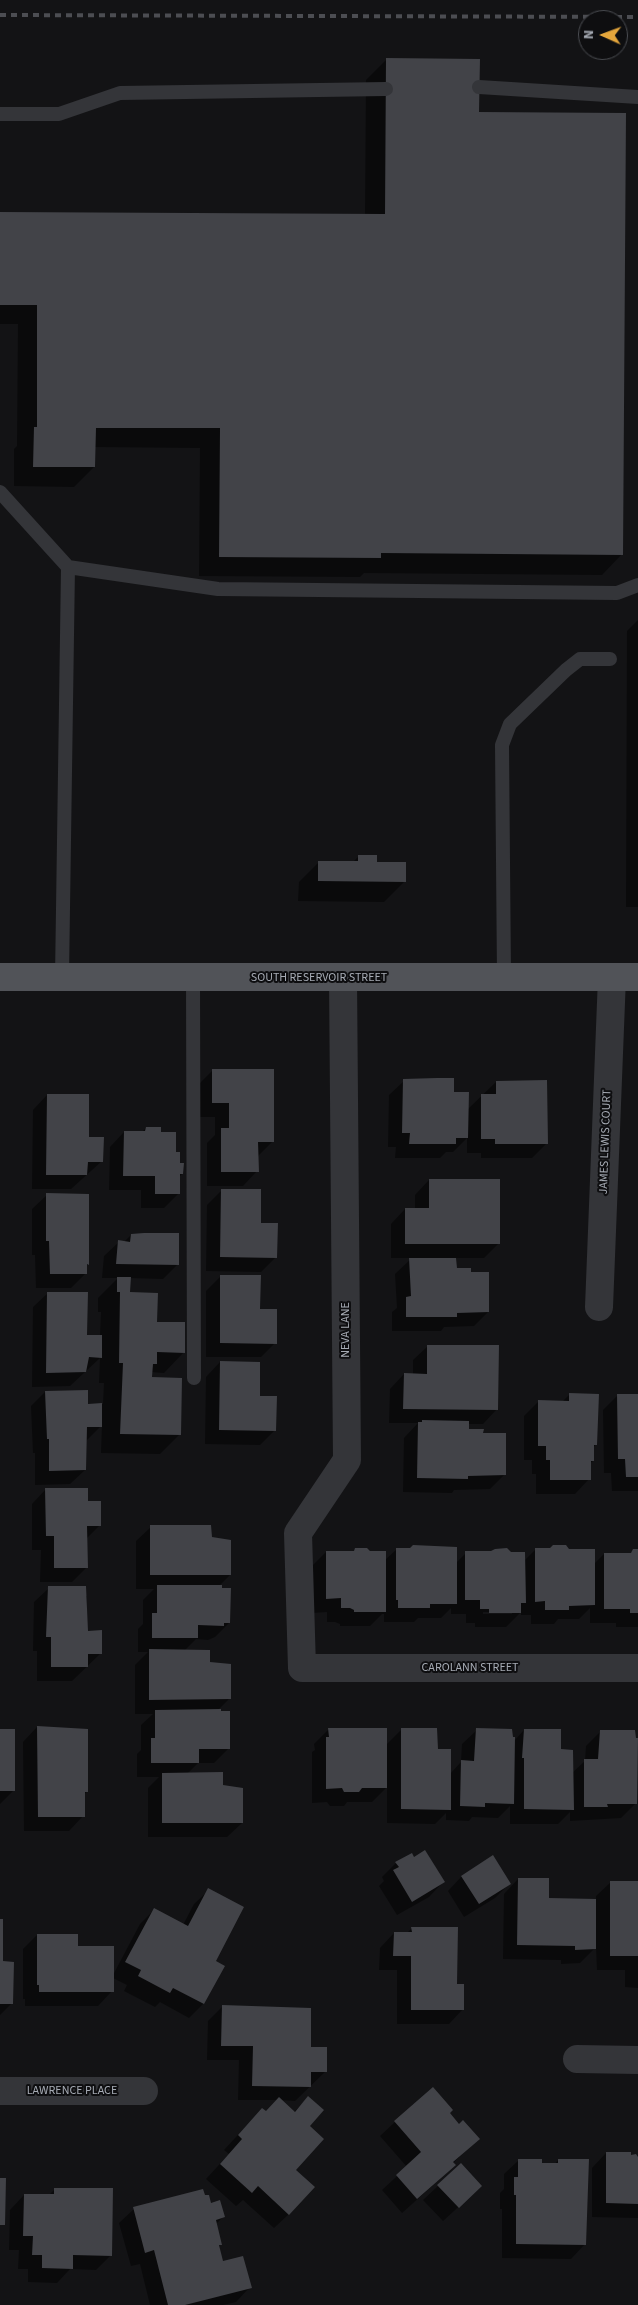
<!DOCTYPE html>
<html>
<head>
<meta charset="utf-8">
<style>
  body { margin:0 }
  #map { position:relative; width:638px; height:2305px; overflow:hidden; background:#131315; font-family:"Source Sans 3",sans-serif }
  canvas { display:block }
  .north { position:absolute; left:578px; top:10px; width:50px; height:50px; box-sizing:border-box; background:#0e0e10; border:1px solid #4b4d52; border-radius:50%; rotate:272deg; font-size:14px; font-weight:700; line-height:20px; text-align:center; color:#a6abb4 }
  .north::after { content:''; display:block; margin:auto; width:18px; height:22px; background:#e4a63c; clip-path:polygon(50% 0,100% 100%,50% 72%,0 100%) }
</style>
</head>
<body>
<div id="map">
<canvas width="638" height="2305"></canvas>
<div class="north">N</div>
</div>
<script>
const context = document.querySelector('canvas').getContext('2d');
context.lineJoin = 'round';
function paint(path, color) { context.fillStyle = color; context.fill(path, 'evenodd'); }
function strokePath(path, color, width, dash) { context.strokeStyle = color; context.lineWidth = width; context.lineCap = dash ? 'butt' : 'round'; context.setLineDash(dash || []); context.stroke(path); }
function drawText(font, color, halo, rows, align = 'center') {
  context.font = font + ' "Source Sans 3",sans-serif'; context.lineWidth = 4; context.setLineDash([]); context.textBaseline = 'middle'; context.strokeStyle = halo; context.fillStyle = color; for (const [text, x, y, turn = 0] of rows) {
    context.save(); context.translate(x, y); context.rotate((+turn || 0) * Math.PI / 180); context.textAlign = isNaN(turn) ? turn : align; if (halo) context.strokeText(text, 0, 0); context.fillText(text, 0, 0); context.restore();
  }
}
paint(new Path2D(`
  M386,60l92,53 144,441 -20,21 -238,-2 -4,4 -161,-1 1,-128 -106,-1v20l-20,20 -60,-1v-37l3,-3 1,-122h-18v-111l365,3 1,-136z
  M638,620v287h-12l1,-276z
  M359,856l17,7 28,19 -20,20 -86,-1 1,-19 20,-20 33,1z
  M213,1070l60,71 -15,15 -1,15 -14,15h-36v-43l8,-8v-18h-17v-32z
  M404,1081l49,13 15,15 28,-27 51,61 -15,15h-51v-5h-14v-15l-14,14h-7l-6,6h-45l1,-11h-8l1,-52z
  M47,1095l40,43 15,23 -31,28h-39l1,-79z
  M146,1128l29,25 7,21 -3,3v16l-15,15h-23v-18h-32l1,-43 14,-15h18z
  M429,1180l70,63 -15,15h-29v11l15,5 18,38 -14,14 -30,1 -3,4h-49v-19l5,-4 -2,-34 17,-16h-21v-34l14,-15h10v-14z
  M221,1191l38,34 17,32 -15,15 -55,-1 1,-66z
  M47,1195l41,69 -2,2v7l-15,15h-35l-1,-33h-3v-46z
  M131,1235l47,29 -15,15 -33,-1 -1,15 55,59 -20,21 -13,-1v6l29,56 -20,20 -59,-1 1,-28 -16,16 -1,29 -15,14 -35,1v-32h-2l-2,-47 14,-14 41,13 17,-1 1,-21h-5l1,-25 -30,28 -38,1 1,-80 15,-14 38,43h14l1,-24h-3v-14l20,-20h-16l2,-22 15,-14h5z
  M221,1276l38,35 16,32 -14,14h-55v-66z
  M428,1346l69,63 -14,15h-15v6l14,5 23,39 -15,15 -36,1 -2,3 -49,-1 1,-54 14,-15h-29l1,-34 14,-15 9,1v-15z
  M220,1362l38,35 17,33 -15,15 -55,-1 1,-67z
  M570,1394l26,50 -3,4v13l-4,3v15l-14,15h-39v-20h-4v-14h-8v-44l15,-15 23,1z
  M618,1395h20v96h-26l-1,-18h-7l-1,-63z
  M46,1489l54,36 -14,14v29l-14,14h-32l1,-32h-9v-46z
  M151,1527l59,12 20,36 -12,12 11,36 -14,14 -7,3 -12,-1 -12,12 25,12 20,36 -11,11 11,38 -15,15h-16l-11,11 35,12 20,37 -15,14h-79v-49l11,-11h-22v-23l4,-4v-25l12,-11h-18v-49l13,-13h-10v-23l5,-5v-24l11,-11h-18v-48z
  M356,1549l28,12 13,-12 59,14 10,-10 58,8 11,-11h33l26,14 10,-10h26l3,-3 5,-1v77h-22v-4h-26v-15l-11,11h-21l-4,5h-23v-9h-10v-3l-15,15h-31v-4h-9v-9h-15v-6l-10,10h-23l-4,4h-30v-8h-2l-12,12h-30v-2l-5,-2h-8v-10l-15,1v-47l14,-14h27zM483,1612h29v2h-29z
  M49,1588l38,8v36l14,21 -29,28h-35v-30h-4l1,-49z
  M37,1727l50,64 -3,4 -1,21 -14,15h-45l-1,-89z
  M329,1729l57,16 16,-16 34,21 14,24 11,-12 1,-18 15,-14 37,11 10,-11 36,20 12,23 13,-12 1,-15 14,-14 36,71 -15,15 -51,3v-9l-12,12h-48v-18l-12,12 -26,-1 -3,4 -23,-1v-7l-11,11 -48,-1v-36l-15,15h-25l-3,4h-14l-3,-4 -15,1v-51l3,-2 -1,-6z
  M0,1730l13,61 -13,13z
  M414,1858l29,24 -14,15 -32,18 -18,-29 5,-5 -2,-4 14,-14z
  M462,1876l47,8 -14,14 -31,19 -16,-26z
  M518,1879l30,20 48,1v-4l15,-14h27v106l-13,-1v-17h-28l-1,-23 -16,16 -19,1v-4l-58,-1 1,-65z
  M209,1890l5,72 9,4 -20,38 -14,14 -29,-16 -5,5 -31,-16 3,-6 -14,-7 -1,13 -14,15h-73v-7h-2v-50l14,-14 40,12 36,28 27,-51 14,-14 29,15 11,-21z
  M0,1921l2,42 10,40 -12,12z
  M412,1928l44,58 7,23 -14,15h-52v-54h-18l1,-22 14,-15h13z
  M222,2007l88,41 16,23 -31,30 -14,-1 13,12 14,-14v28l-14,44 -5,44 -15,14 -31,-28 -7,6 -30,-27 23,-25 -5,-4 24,-26 18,-12 11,-12h-39l1,-40h-32l1,-39z
  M448,2113l11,12 19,14 -25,24 -13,16 -38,34 -20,-23 25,-23 -27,-31 15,-14z
  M606,2153l32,5v60l-46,-1v-49z
  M519,2160l22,5h13l4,-5 27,84 -14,15 -69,-1v-49h-2v-16l4,-4v-15z
  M438,2186l28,14 -23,21 -20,-21z
  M55,2189l56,66 -15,15 -26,-1 -13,14 -29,-1v-13h-10l1,-19h-10l1,-40 14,-15h25z
  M205,2197l18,20 -7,7 6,38 28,25 -14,15 -13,3h-73l-10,-41 -9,2 -12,-43 15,-14z`), '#0007');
paint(new Path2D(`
  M386,58l94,1 -1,53 147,1 -3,442 -242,-2v5l-162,-1 1,-129h-124l-1,39h-62l1,-40h3v-122h-37v-93l385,2z
  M358,855h19v7h29v20l-88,-1v-20h40z
  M212,1069h62v73h-16l1,30h-38v-44h8v-25h-17z
  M437,1078h17v14h15l-1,46h-12v6h-47l1,-11h-8l1,-54z
  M547,1080l1,64h-53v-5h-14v-45h15v-13z
  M47,1094h42v43h15l-1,25h-15l-1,13h-41z
  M146,1127h15v5h15v20h4v11h4l-1,11h-3v20h-25v-18h-32l1,-45h21z
  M429,1179h71v65h-95v-36h24z
  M221,1189h40v34h17l-1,35 -57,-1z
  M46,1193l43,1v71l-2,-1v10h-37l-1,-33h-3z
  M144,1233h35v32l-63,-1 2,-24 12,2 1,-8z
  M409,1258h47l1,10h14v4h18v40l-32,1v4h-51v-20l5,-1z
  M220,1275h41l-1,34h17v35l-57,-1z
  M117,1277h14l-1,15 28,1 -1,29h28v31l-28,-1v12h-4l-1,13 30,1 -1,57 -61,-1 3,-71h-4l1,-71h-3z
  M47,1292h41l-1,43h15v23l-13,-1 -3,15 -40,1z
  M427,1345h72l-1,65 -95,-1 1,-36 23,1z
  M220,1361l40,1v34h17l-1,35 -57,-1z
  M88,1390v14l14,-1v24h-15l-1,43 -37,1v-32h-2l-2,-48z
  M569,1393l30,1 -2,51h-3v16h-3v19h-41v-20h-4v-14h-8v-46l31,1z
  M617,1394h21v83h-12l-1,-18h-7z
  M422,1420l47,1v8h15l-1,4h23v42l-38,1v3l-51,-1 1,-56h4z
  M45,1488h43v13h13v25h-14l1,42h-34v-32h-8z
  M150,1525h61l1,12 19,3v35h-81z
  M413,1545l44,2v57h-27v4h-32v-8h-2v-52h14z
  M553,1545h13l3,4h26v56l-26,1v4h-24v-9l-10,1v-54h15z
  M355,1548h12l3,3h16v61h-32v-2l-4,-2h-9v-10l-15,1v-48h28z
  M507,1548l4,4h14l1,51h-5v10h-32v-4h-9v-9h-15v-49h26l4,-2z
  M633,1549h5v64h-8v-4h-26v-56h27z
  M157,1585h65v3h9l-1,35h-6v3l-26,-1v13h-46v-25h5z
  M48,1586h38l2,45 14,-1v24h-14v13h-37v-30h-5z
  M149,1649l61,1v12l21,2v35l-82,1z
  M221,1709v2h9v38h-31v14h-48v-25h4v-28z
  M37,1726l51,3v63h-3v25h-47z
  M328,1728h59v60h-25l-3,4h-15l-2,-4 -16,1v-52h3z
  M401,1728h36l1,21h13v61l-50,-1z
  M476,1728l36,1 1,8h2l-1,67 -29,-1v4l-25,-1 1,-46 13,1z
  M0,1729h15v62h-15z
  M524,1729h37v20l12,1 1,60 -50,-1v-51h-2z
  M600,1730h35l1,8h2l-1,66h-30l1,3h-24v-48h14z
  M223,1772v13l20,3v35h-81v-50z
  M425,1850l20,32 -33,20 -19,-32 6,-3 -4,-5 17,-9 2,4z
  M493,1855l18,29 -32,20 -18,-28z
  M518,1878h31v20l47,1v50l-21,1v-4l-58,-1z
  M610,1881h28v75h-28z
  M208,1888l36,19 -28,54 9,5 -21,38 -31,-16 -3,5 -32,-17 3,-6 -16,-8 29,-54 34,18z
  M0,1919h3v42l11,1 -1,42h-13z
  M411,1927h47l-1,57h7v26h-53v-54h-18l1,-24h18z
  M37,1934h41v12h36v46h-75v-7h-2z
  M222,2005l89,3v39h16v25h-16v15l-59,-1 1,-40h-32z
  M433,2087l20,23 -3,3 9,11 4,-4 17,19 -27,23 3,3 -39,34 -21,-24 25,-23 -27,-31z
  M308,2096l16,14 -14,16 14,13 -28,31 19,17 -26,28 -31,-29 -6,7 -32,-29 22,-25 -4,-4 24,-27 4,3 13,-14 16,15z
  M606,2152h25v3l5,-1 2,3v47l-32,-1z
  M518,2159h24v4h16v-4h31l-3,86 -70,-1v-49h-2v-18h4z
  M461,2163l21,23 -23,22 -22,-23z
  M0,2178h6l-1,47h-5z
  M54,2188h59l-1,68 -39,-1v14l-31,-1v-13h-10l1,-19h-10l1,-42h30z
  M203,2189l2,6h4l2,8 9,-3 5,17 -9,3 6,25h-3l4,16 20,-5 9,32 -67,17h-17l-14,-55 -9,3 -12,-46z`), '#424348');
strokePath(new Path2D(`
  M479,87l159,10
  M0,114h59l61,-21 266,-4
  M0,492l68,75 -6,410
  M68,567l150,22 399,4 21,-8
  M504,977l-2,-232 8,-21 56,-54 14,-11h30
  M193,978l1,400`), '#343539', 14);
strokePath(new Path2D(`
  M343,978l4,482 -49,73 4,135h336
  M599,1307l13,-330
  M577,2059l61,1
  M0,2091h144`), '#343539', 28);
strokePath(new Path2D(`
  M0,977h638`), '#515358', 28);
strokePath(new Path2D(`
  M0,15l638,2`), '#4c4d52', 4, [6, 5]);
drawText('12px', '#a6abb4', '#0e0e10', [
  ["SOUTH RESERVOIR STREET",319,978],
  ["JAMES LEWIS COURT",606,1142,-88],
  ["NEVA LANE",346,1330,-90],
  ["CAROLANN STREET",470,1668],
  ["LAWRENCE PLACE",72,2091]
]);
</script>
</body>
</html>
